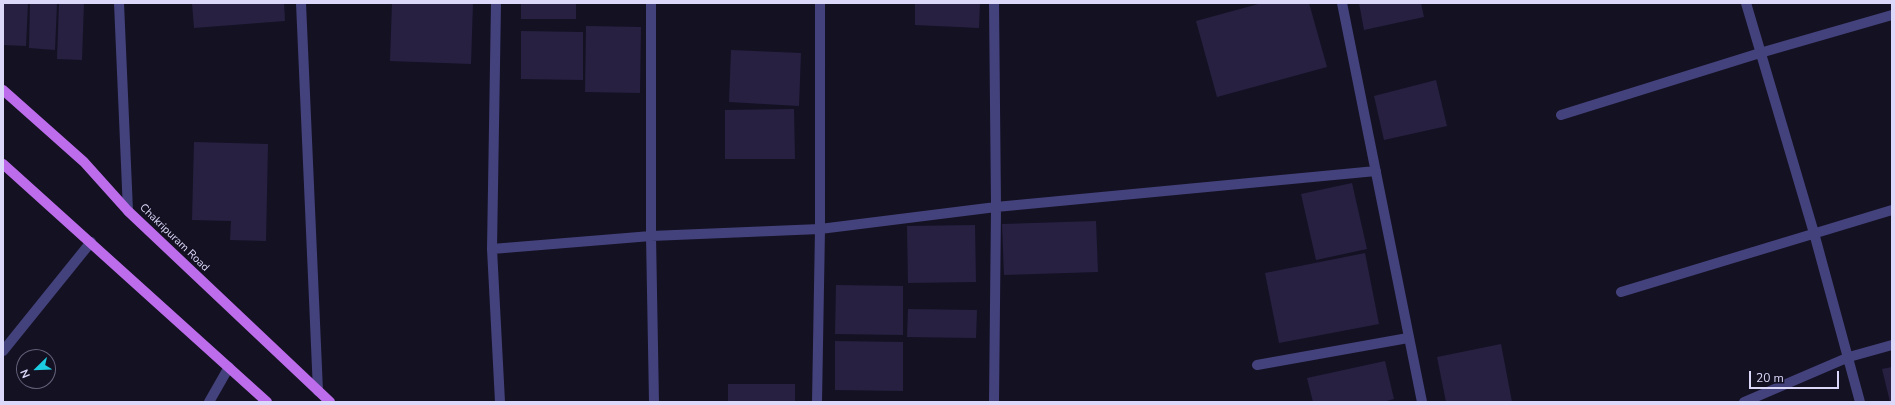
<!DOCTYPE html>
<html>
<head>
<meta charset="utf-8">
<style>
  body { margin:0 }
  #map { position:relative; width:1895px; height:405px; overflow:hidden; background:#141123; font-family:"Nunito Sans",sans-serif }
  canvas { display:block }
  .frame { position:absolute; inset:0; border:4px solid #dcd8fa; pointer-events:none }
  .north { position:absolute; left:16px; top:349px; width:40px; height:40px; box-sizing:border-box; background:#141123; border:1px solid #646179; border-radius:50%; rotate:247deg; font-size:11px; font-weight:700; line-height:16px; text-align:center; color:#dcd8fa }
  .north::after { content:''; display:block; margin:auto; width:14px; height:18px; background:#1dcee2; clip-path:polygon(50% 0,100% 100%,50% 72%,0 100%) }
  .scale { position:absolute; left:1749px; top:371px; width:90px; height:18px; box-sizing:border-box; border:2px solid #dcd8fa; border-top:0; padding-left:5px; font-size:12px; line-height:14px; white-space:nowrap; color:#dcd8fa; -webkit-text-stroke:3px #141123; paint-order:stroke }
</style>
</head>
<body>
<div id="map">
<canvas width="1895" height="405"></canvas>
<div class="frame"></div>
<div class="north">N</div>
<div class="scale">20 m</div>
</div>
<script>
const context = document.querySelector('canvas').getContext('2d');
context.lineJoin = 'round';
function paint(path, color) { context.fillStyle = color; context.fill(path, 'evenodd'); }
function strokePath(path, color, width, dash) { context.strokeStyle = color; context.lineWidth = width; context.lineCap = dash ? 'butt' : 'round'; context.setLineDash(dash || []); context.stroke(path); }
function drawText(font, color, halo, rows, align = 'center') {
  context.font = font + ' "Nunito Sans",sans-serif'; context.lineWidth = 3; context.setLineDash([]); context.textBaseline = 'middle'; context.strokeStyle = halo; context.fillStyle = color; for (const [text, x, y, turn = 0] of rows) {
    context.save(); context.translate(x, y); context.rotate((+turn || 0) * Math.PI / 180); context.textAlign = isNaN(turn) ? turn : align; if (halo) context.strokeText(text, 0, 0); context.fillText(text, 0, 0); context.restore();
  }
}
paint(new Path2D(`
  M3,3h25l-2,43 -23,-1z
  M30,3h27l-2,47 -26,-2z
  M59,3h25l-2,57 -25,-1z
  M192,3h92l1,18 -91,7z
  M392,3h81l-2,61 -81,-3z
  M521,3h55v16h-55z
  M915,3h65l-1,25 -64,-3z
  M1262,3h47l18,64 -110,30 -21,-76z
  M1359,3h62l3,14 -60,13z
  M586,26l55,1 -1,66 -55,-1z
  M521,31l62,1v48l-62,-1z
  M731,50l70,3 -2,53 -70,-4z
  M1436,80l11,46 -63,14 -10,-44z
  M794,109l1,50h-70v-49z
  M194,142l74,2 -2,97 -36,-1 1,-19 -39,-1z
  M1352,183l15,66 -51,11 -15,-66z
  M1096,221l2,51 -94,3 -2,-51z
  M975,225l1,57 -68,1 -1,-57z
  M1365,253l14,71 -100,19 -14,-70z
  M836,285l67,1v49l-68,-1z
  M908,309l69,1 -1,28 -69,-1z
  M835,341l68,1v49l-68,-1z
  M1501,344l11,58h-66l-9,-45z
  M1385,361l9,38 -11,3h-70l-6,-24z
  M1892,367v35h-2l-8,-33z
  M728,384h67v18h-67z`), '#272041');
strokePath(new Path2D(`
  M119,3l9,208
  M301,3l17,388
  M496,3l-4,246 8,153
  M651,3v233l3,166
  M1342,3l80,399
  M1746,3l68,230 46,169
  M1561,115l199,-62 132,-38
  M492,249l159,-13 169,-7 176,-22 380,-36
  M1621,292l271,-82
  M3,351l88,-109
  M1257,365l151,-27
  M209,402l20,-35
  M817,402l3,-173v-226
  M994,402l2,-195 -2,-204
  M1744,402l105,-45 43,-12`), '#44427c', 10);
strokePath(new Path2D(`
  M3,90l81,72 44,49 202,191
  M3,164l264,238`), '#bd6dec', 10);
drawText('11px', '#dcd8fa', '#141123', [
  ["Chakripuram Road",174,238,44]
]);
</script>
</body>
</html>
